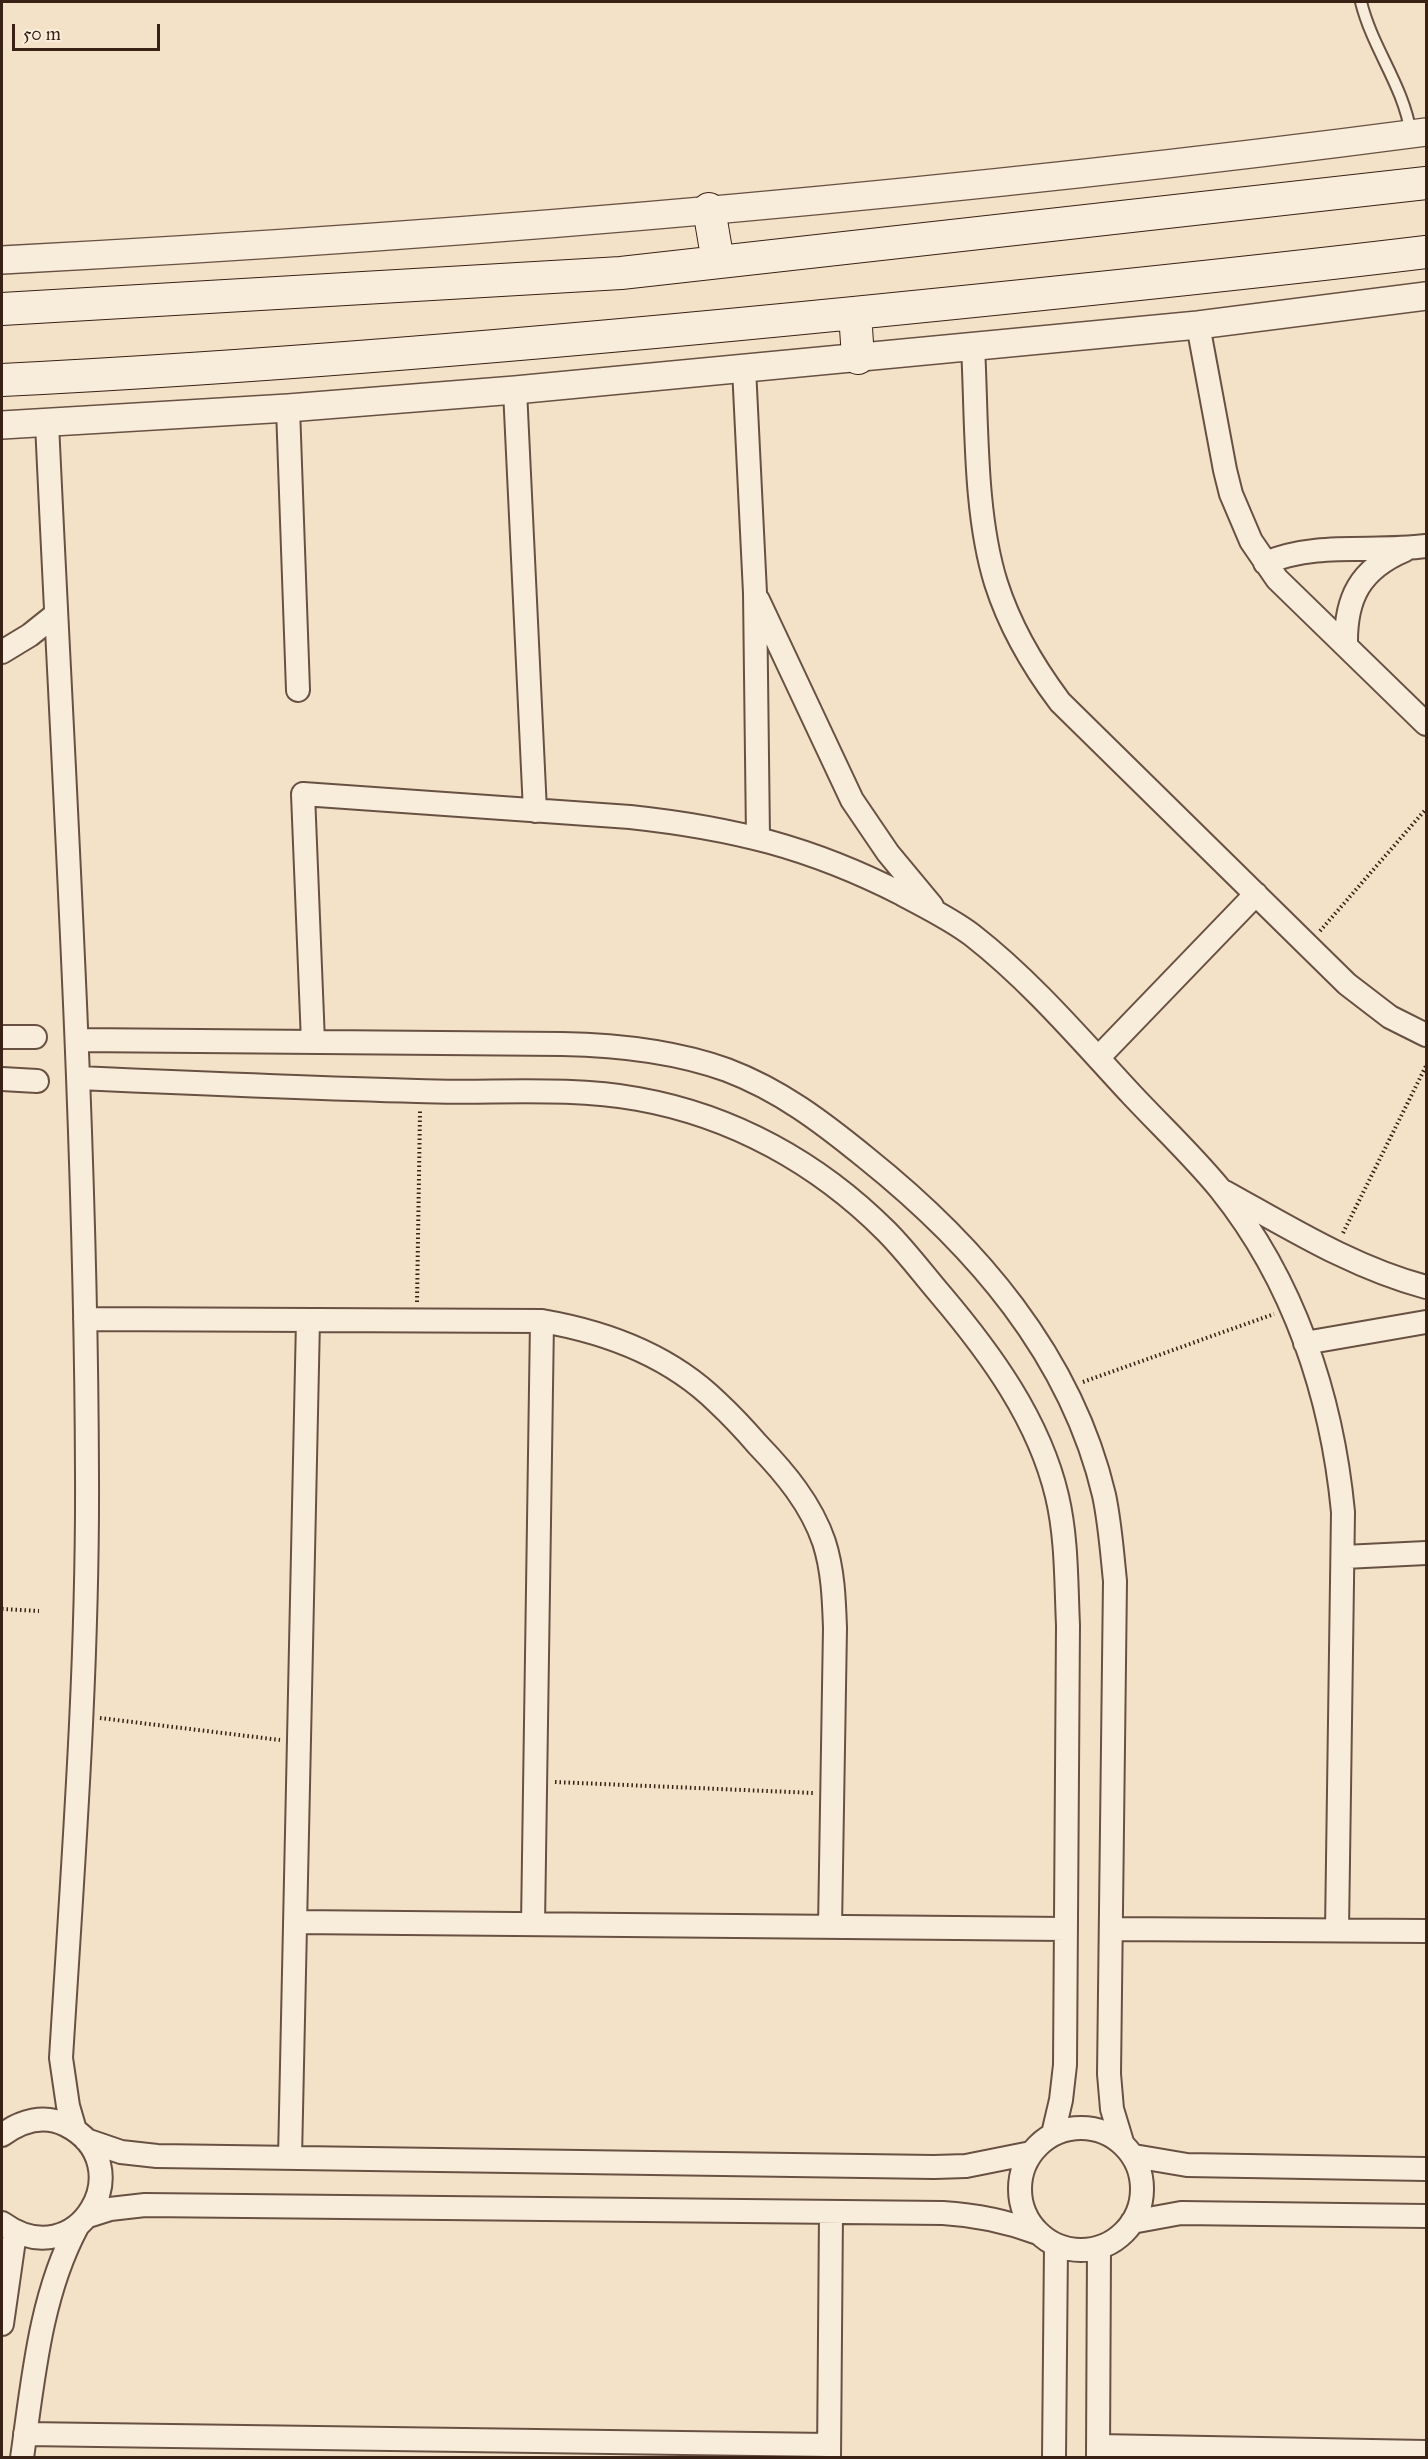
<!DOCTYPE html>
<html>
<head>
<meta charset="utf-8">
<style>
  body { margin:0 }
  #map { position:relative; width:1428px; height:2459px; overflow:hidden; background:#f4e2c8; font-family:"IM FELL Great Primer",serif }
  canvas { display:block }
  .frame { position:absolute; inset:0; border:3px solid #392115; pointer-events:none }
  .scale { position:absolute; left:12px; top:24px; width:148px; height:27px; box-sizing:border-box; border:3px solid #392115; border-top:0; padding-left:8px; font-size:18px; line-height:21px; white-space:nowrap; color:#392115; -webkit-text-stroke:4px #f8ecdb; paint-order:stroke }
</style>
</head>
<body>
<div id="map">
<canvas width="1428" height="2459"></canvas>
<div class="frame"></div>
<div class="scale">50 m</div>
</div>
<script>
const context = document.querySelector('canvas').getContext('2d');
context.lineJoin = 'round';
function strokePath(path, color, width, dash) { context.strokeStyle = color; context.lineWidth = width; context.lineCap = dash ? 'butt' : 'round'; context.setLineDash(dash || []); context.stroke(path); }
const service = new Path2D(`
  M1361,2c12,48 42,82 50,132`);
const minor = new Path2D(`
  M1198,325l27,145 6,24 20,47 26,38 149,145
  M973,347c4,74 1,166 23,236 14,44 37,83 64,119l287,282 43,33 36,18
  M744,368l11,225 3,245
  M515,390l20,421
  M288,408l10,282
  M47,423c16,350 39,701 40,1052 1,194 -14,389 -26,583l7,48 7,24
  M1265,563c53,-22 107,-10 161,-17
  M758,600l94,200 36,53 44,53
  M1346,646c-1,-48 14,-77 59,-96
  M2,652l28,-17 25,-20
  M2,1037h33
  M77,1040l485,4c57,1 112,7 165,26 53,20 95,52 138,87 110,88 206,198 239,338 6,28 8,57 11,86l-6,493 3,35 10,33
  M313,1042l-10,-248 327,23c102,11 180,30 272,77 24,13 49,25 70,41 59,46 109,105 160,160 29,31 61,61 88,94 74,92 112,207 123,323l-6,418
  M1098,1058l158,-164
  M79,1078c112,5 225,10 338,13 73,3 149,-5 221,8 95,17 180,64 248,132 20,20 37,43 55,64 50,59 98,125 116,201 10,42 9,87 11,129l-3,440 -4,35 -8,34
  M2,1079l35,2
  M1225,1192c65,36 129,76 201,95
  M85,1319l457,2c64,11 127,34 175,81 14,13 28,28 41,43 27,28 53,59 66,97 9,28 10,57 11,86l-5,299
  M1305,1343l121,-21
  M1344,1557l82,-4
  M295,1922l771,7
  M533,1924l9,-603
  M1111,1929l315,2
  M1020 2189a61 61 0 1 1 122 0a61 61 0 1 1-122 0Z
  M2,2135c19,-14 42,-21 64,-10 77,39 12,153 -64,98
  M86,2140l35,12 36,4 777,11 32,-1 65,-13
  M1134,2156l53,9 239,4
  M290,2158l18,-838
  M88,2216l22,-7 35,-4 798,8c35,2 63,8 95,20
  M1132,2222l49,-9 245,3
  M2,2324l13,-91
  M25,2434l804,11
  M1098,2446l328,6
  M22,2458c11,-77 18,-162 55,-231
  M829,2458l2,-246
  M1054,2458l2,-213
  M1098,2458l1,-210`);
const tertiary = new Path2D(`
  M2,260c475,-25 952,-66 1424,-128
  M2,425l286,-17 227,-18 683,-65 228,-29`);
const secondary = new Path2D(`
  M709,209l9,53
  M2,309l619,-36 805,-90
  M855,313l3,45
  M2,380c284,-14 569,-39 852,-67 191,-19 382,-38 572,-61`);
strokePath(service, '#685142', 14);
strokePath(minor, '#685142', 26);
strokePath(tertiary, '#685142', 30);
strokePath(secondary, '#392115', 34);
strokePath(new Path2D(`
  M1320,931l106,-122
  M1343,1233l83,-167
  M417,1302l3,-191
  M1083,1382l191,-68
  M2,1609l37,2
  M100,1718l180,22
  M555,1782l259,11`), '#392115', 4, [1.5, 3]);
strokePath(service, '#f8ecdb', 10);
strokePath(minor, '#f8ecdb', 22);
strokePath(tertiary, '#f8ecdb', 27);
strokePath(secondary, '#f8ecdb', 32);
</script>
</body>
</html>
